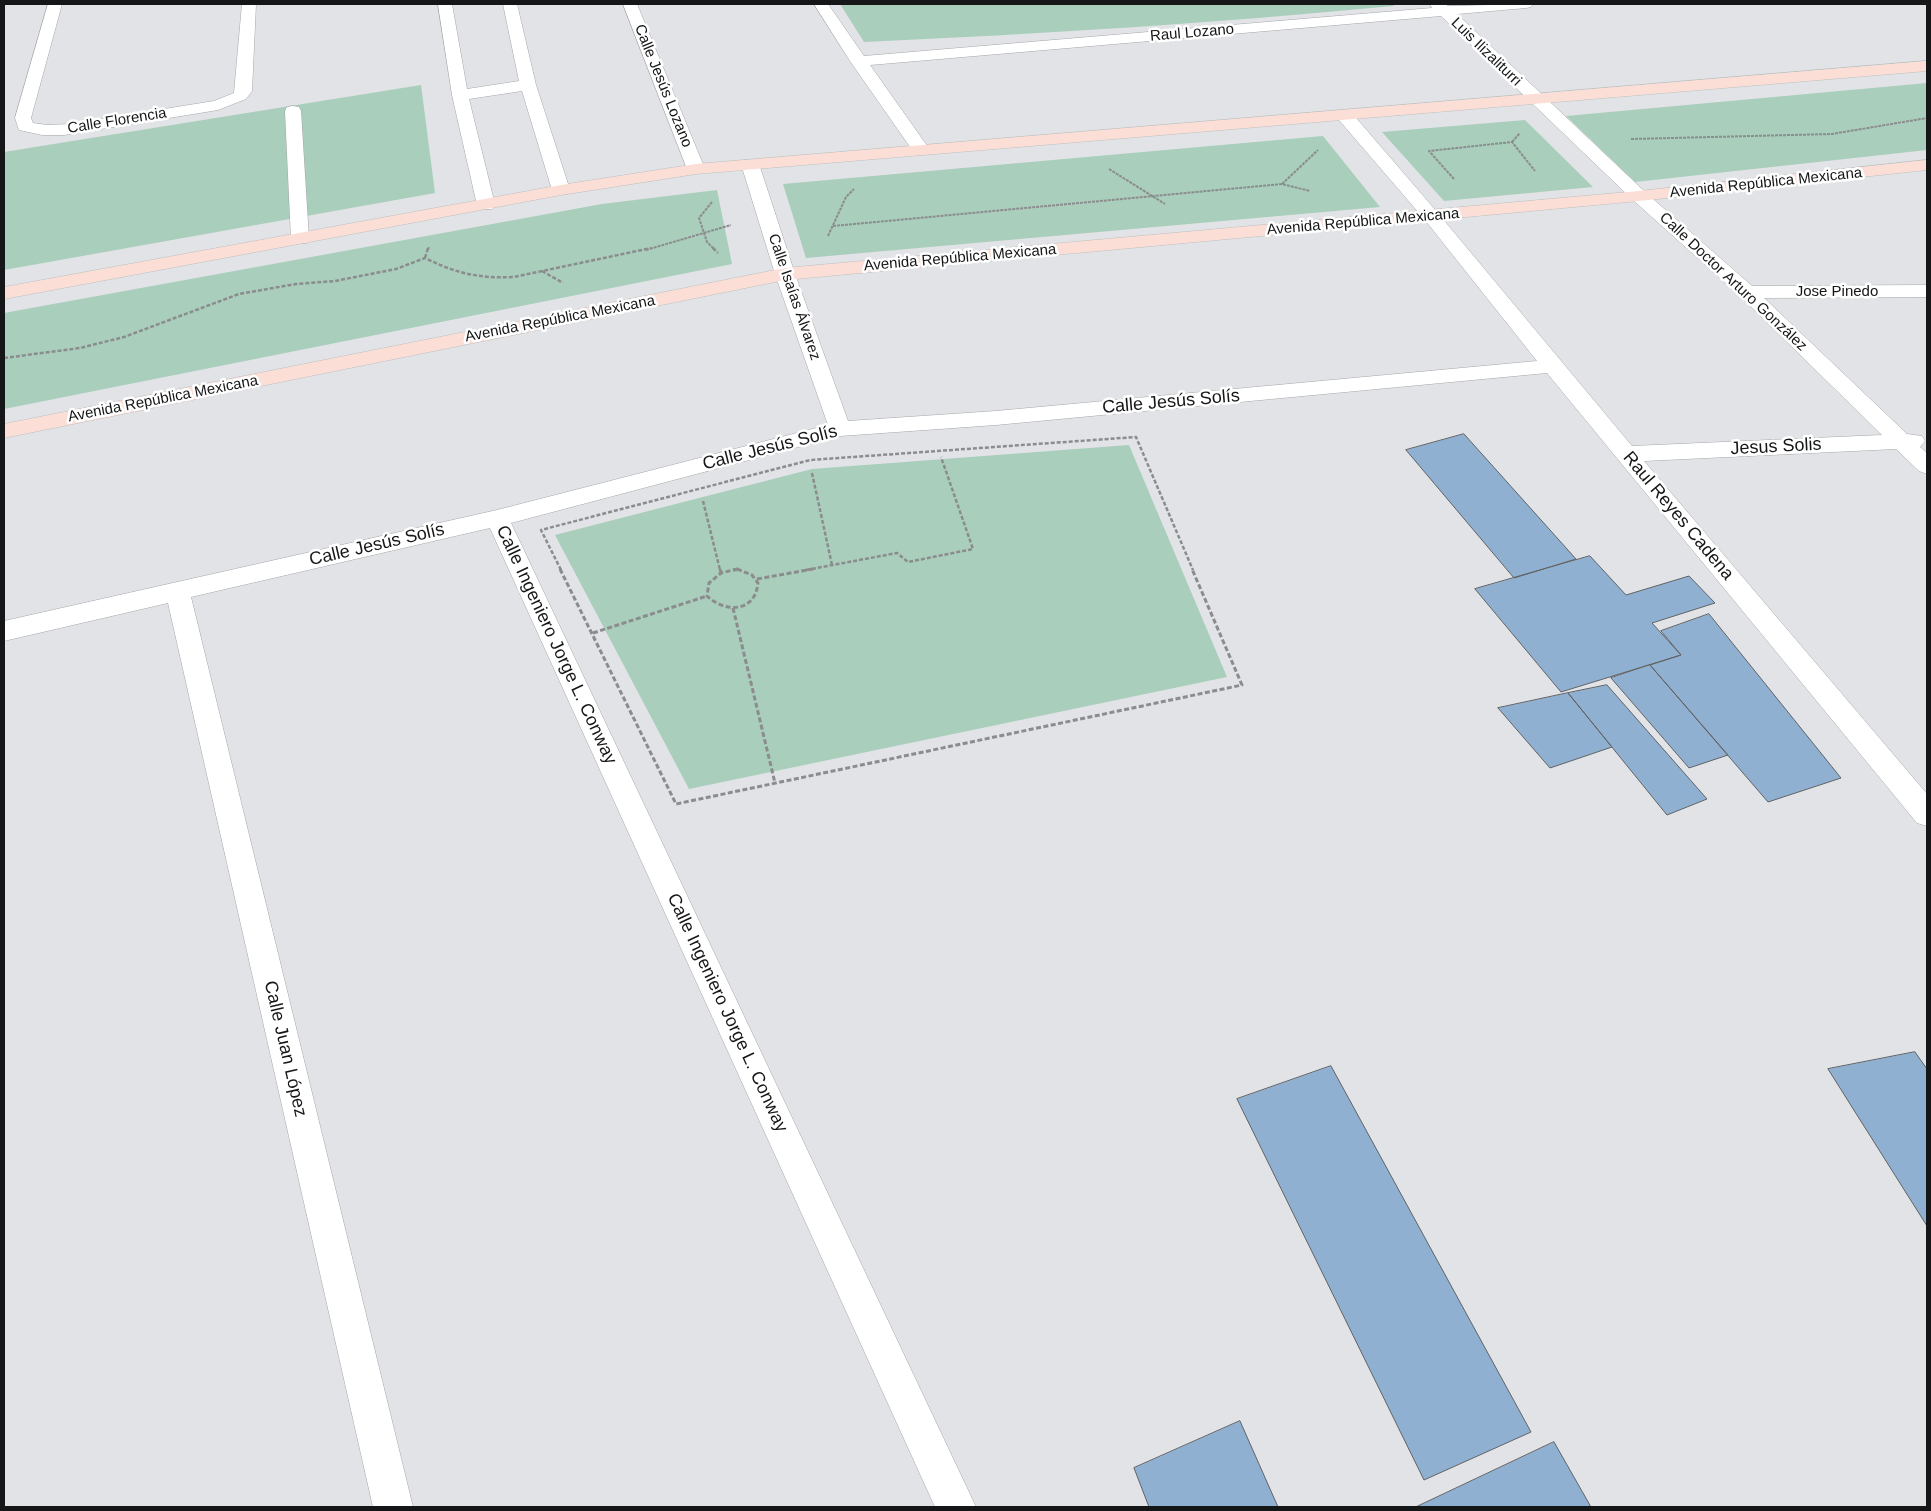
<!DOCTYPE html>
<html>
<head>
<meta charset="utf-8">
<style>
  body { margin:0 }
  #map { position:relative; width:1931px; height:1511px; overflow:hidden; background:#e1e3e6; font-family:Arial,sans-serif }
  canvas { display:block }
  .frame { position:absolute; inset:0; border:5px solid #151617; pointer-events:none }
</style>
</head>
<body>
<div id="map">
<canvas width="1931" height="1511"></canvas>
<div class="frame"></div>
</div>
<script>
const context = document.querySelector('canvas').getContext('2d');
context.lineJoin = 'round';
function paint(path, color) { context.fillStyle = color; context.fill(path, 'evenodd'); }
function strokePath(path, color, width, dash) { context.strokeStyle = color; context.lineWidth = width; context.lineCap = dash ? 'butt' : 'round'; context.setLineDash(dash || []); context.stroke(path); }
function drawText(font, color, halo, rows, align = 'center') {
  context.font = font + ' Arial,sans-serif'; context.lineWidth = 5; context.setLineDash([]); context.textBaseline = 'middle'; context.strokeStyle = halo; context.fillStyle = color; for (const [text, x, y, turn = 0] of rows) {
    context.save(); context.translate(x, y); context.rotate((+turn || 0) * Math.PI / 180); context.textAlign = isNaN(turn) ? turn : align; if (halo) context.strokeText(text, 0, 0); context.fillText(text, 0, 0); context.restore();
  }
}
paint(new Path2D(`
  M840,4h556l-3,2c-176,17 -352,28 -529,36z
  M1927,83v67l-292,32 -69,-66z
  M421,85l14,108 -431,77v-118z
  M1525,120l68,67 -149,14 -62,-69z
  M1323,136l57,71 -574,51 -23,-74z
  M717,190l15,74 -728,145v-96l598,-109z
  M1129,445l98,232 -538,112 -134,-254 257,-66z`), '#a9cebc');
const building = new Path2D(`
  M1464,434l112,125 -62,19 -108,-128z
  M1590,556l36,39 63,-19 26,27 -63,20 29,32 -120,37 -86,-103z
  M1709,614l132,164 -73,24 -118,-137 31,-10 -20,-24z
  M1650,665l78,90 -39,13 -78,-90z
  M1607,685l100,114 -40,16 -99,-122z
  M1568,693l44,54 -62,21 -52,-60z
  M1915,1052l12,17v157l-99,-157z
  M1331,1066l200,366 -107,48 -187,-381z
  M1240,1421l38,86h-129l-15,-39z
  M1554,1442l37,65h-175z`);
paint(building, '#8fb0d0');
strokePath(building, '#606265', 1);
const minor = new Path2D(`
  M48,4h14l-31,114 2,5 14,2 23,-1 144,-23 20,-8 8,-89h14l-4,87 -6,8 -28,11 -154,25h-22l-23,-5 -4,-12z
  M438,4h14l15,85 52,-8 -16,-77h14l19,81 34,105 -3,4h-12l-3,-4 -30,-99 -53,8 26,106 -3,4h-12l-3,-4 -25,-110z
  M623,4h14l68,165 -3,4h-12l-3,-4z
  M814,4h14l36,52 568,-48 -2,-4h15l3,2 85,-2 -2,3 -5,1 -69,6 188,178 107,94 175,-1v12l-163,1 143,136 15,2 3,5 -5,6 7,6v21l-8,-3 -23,-22 -252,12 283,333v32l-10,-3 -370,-450 -551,52 -156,11 -329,87 465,984h-41l-445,-979 -299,69 222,910h-40l-205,-904 -164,38v-20l493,-111 331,-85 -53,-151 -34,-110 3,-4h12l3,4 36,110 53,147 148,-10 541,-50 -112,-141 -86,-100 -2,-4 2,-4h12l86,100 195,234 250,-11 -142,-139 -107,-96 -192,-184 -571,49 60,85 -3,4h-12l-65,-93z
  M293,106l6,1 2,4 8,128 -2,4h-14l-2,-4 -6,-128 2,-4z`);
const major = new Path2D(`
  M1927,61v10l-1231,103 -135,21 -557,104v-12l557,-102 135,-21z
  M1927,160v10l-288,31 -854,79 -781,158v-14l781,-156 854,-77z`);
strokePath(minor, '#a4a7a9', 1);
strokePath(major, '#bdbebe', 1);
strokePath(new Path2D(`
  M1631,139l201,-5 95,-16
  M1512,142l8,-9
  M1109,169l56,35
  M1454,179l-25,-28 83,-9 23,29
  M1282,184l36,-34
  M712,202l-13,16 8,24 8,8
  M833,226l449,-42 28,7
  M828,236l18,-39 8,-8
  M428,250l1,-3
  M646,250l85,-25`), '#8b8c8e', 2, [3, 1]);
strokePath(new Path2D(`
  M713,248l5,5
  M425,258l3,-10
  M542,271l21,12
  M4,358l76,-10 44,-11 115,-43 57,-10 39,-3 61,-12 29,-11c30,15 55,21 89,19l137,-29
  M812,473l20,92
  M703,501l17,69
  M561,570l-20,-40 269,-70 326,-23 57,133
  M733,570h6
  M806,570l91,-17 11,9 65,-13 -32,-92`), '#8b8c8e', 2.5, [4, 2]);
strokePath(new Path2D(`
  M560,569l116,235 566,-119 -50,-116
  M720,569l1,4
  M737,569l15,6 6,8c-3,30 -33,30 -51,13l2,-13 12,-10z
  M757,579l56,-10
  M733,608l42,175
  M593,633l114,-37`), '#8b8c8e', 3, [5, 2.5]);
paint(minor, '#fff');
paint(major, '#fbdfd7');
drawText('15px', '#151617', '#fff', [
  ["Raul Lozano",1192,33,-5],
  ["Luis Ilizaliturri",1486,52,44],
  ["Calle Jesús Lozano",663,86,68],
  ["Calle Florencia",117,121,-9],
  ["Avenida República Mexicana",1766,183,-6],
  ["Avenida República Mexicana",1363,222,-5],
  ["Avenida República Mexicana",960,258,-5],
  ["Calle Doctor Arturo González",1733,282,43],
  ["Jose Pinedo",1837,292],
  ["Calle Isaías Álvarez",794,297,71],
  ["Avenida República Mexicana",560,319,-11],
  ["Avenida República Mexicana",163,399,-11]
]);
drawText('18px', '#151617', '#fff', [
  ["Calle Jesús Solís",1171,402,-5],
  ["Jesus Solis",1776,447,-3],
  ["Calle Jesús Solís",770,448,-14],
  ["Raul Reyes Cadena",1678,516,50],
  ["Calle Jesús Solís",377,545,-13],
  ["Calle Ingeniero Jorge L. Conway",556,645,65],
  ["Calle Ingeniero Jorge L. Conway",727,1013,65],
  ["Calle Juan López",285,1049,77]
]);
</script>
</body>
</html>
